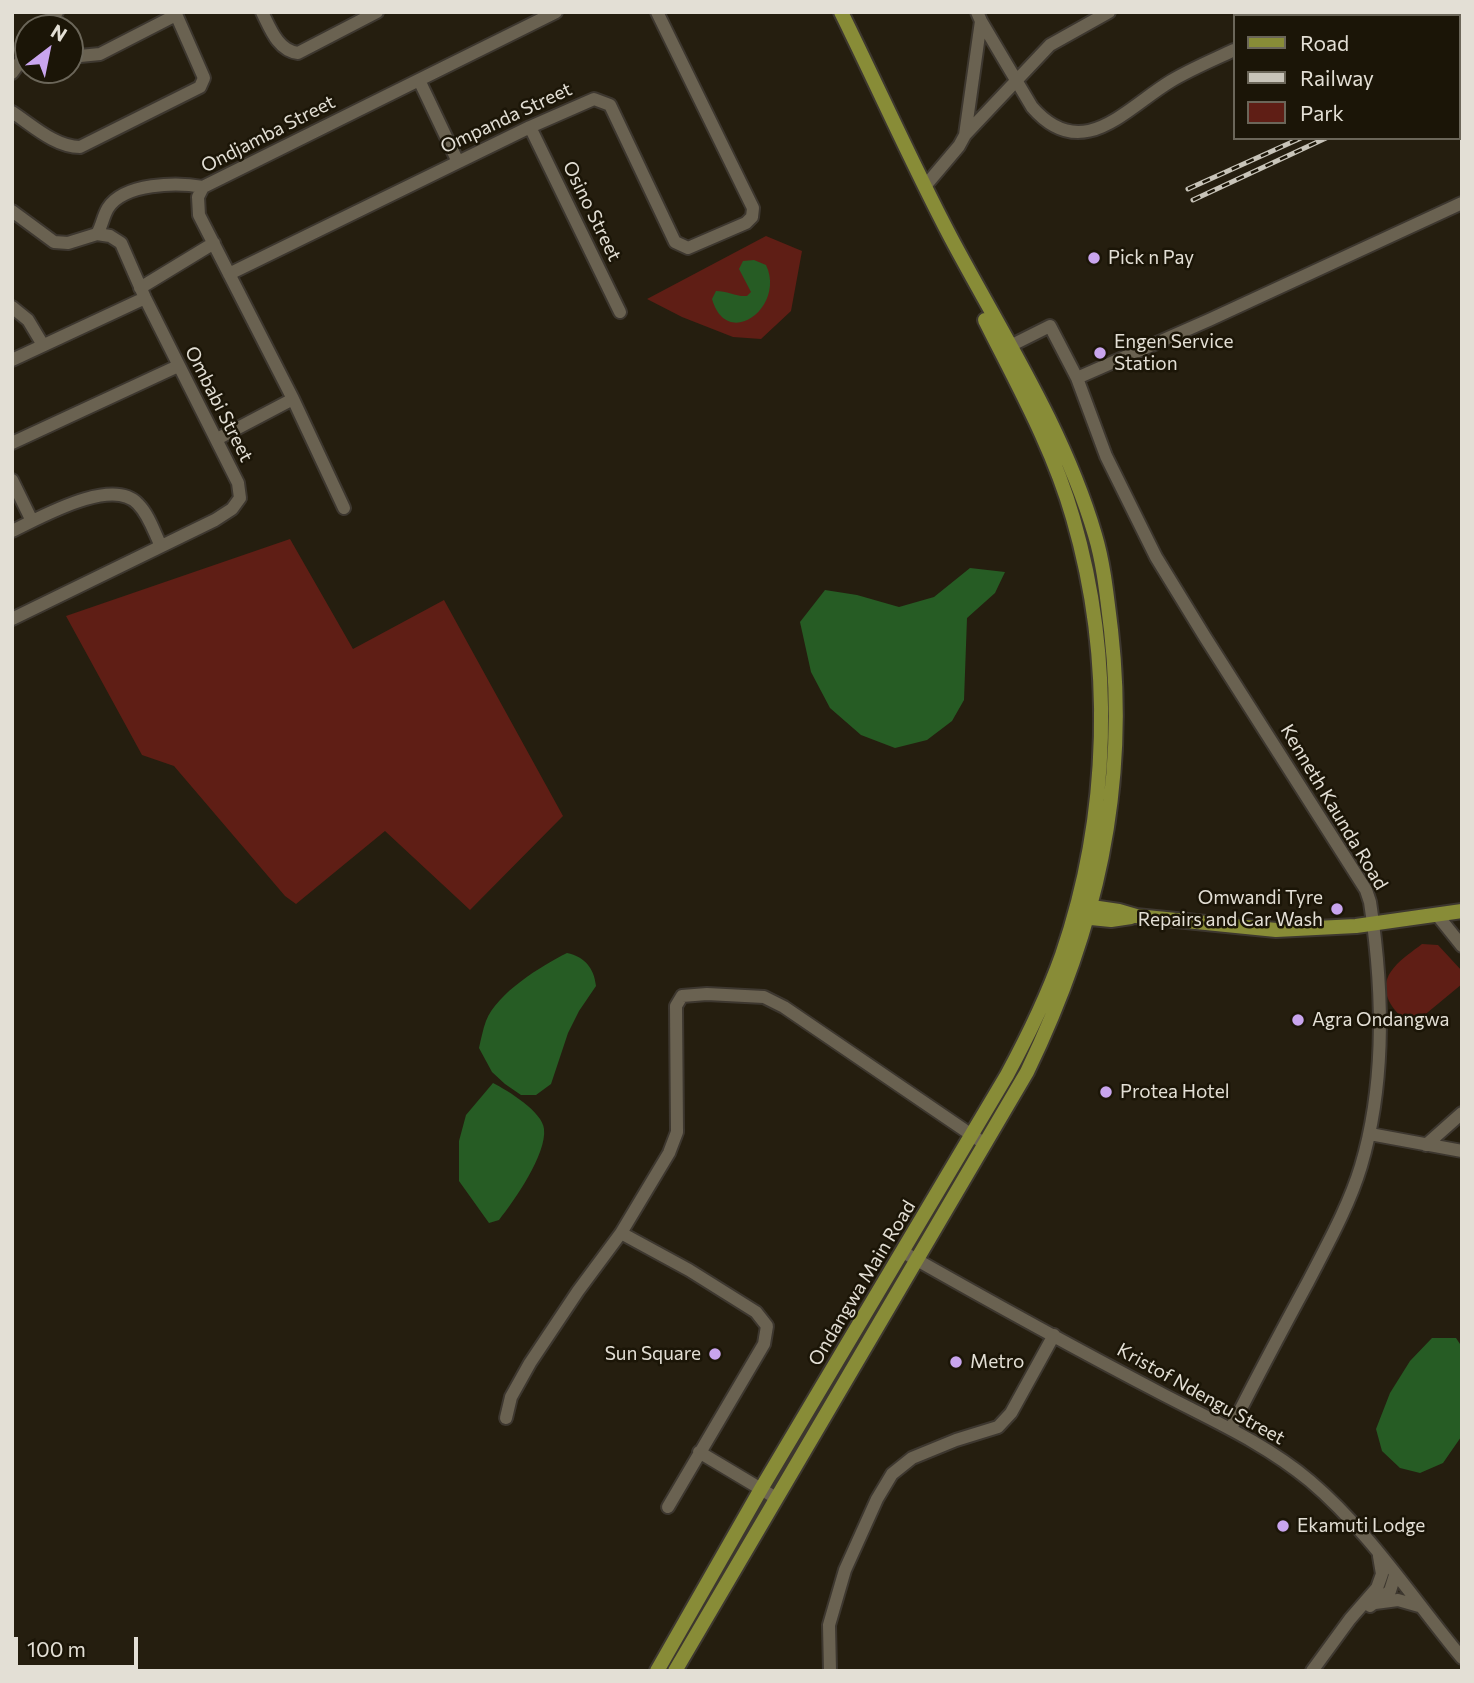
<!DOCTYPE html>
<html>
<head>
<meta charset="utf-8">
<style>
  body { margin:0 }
  #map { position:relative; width:1474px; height:1683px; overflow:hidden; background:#251e0f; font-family:Commissioner,sans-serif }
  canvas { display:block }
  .frame { position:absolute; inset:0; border:14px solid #e3dfd5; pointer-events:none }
  .legend { position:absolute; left:1233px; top:14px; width:228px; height:126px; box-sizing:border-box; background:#1b1507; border:2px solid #6b6659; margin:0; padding:9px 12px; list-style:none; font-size:21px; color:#e3dfd5 }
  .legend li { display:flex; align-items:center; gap:14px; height:35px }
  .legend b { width:35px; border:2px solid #6b6659 }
  .north { position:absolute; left:14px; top:14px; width:70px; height:70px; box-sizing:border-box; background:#1b1507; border:2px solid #6b6659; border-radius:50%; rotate:32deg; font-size:19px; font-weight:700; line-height:28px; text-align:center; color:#e3dfd5 }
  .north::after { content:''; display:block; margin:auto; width:24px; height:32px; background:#c9a5ee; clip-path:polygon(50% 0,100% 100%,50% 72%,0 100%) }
  .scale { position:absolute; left:14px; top:1637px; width:124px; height:32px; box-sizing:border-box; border:4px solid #e3dfd5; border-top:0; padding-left:9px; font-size:21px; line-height:24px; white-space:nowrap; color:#e3dfd5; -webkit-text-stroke:5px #1b1507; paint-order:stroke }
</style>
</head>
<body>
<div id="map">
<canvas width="1474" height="1683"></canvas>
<div class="frame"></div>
<ul class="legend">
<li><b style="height:9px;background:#888c37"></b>Road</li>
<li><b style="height:9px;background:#c8c4b9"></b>Railway</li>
<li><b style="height:19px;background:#5f1e15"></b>Park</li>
</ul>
<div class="north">N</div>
<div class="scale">100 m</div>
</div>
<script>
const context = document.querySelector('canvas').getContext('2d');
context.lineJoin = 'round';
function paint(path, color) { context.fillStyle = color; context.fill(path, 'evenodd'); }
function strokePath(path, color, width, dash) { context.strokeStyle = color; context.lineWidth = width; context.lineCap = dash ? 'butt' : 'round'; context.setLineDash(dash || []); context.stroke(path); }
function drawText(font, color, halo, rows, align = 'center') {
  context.font = font + ' Commissioner,sans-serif'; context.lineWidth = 5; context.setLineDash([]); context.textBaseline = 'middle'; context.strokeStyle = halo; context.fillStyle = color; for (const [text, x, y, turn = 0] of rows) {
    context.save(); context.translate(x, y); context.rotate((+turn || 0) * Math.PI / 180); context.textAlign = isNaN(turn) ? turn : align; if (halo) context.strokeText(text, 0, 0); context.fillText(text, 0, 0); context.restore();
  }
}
paint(new Path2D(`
  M766,236l36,15 -11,60 -30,28 -28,-2 -51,-20 -35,-18z
  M290,539l63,110 91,-49 119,216 -93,94 -85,-79 -89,73 -11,-8 -111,-130 -32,-11 -76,-139z
  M1422,944l16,1 24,26v13l-52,43c-6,-8 -17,-17 -21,-26 -13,-27 15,-43 33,-57z`), '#5f1e15');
paint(new Path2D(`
  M754,260l12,5c20,42 -39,86 -54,34l4,-8c11,0 21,6 31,5l4,-4 -12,-23 4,-8z
  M970,568l35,4 -10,21 -28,25 -3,82 -12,21 -25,19 -32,8 -34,-13 -31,-27 -19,-36 -11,-50 25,-32 32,5 42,12 35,-10z
  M567,953c18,4 27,15 29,33l-17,25 -11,22 -17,51 -15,11h-15l-16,-11 -13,-12 -13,-24c2,-9 4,-19 7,-27 11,-28 55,-55 81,-68z
  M493,1083c14,7 50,29 51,46 3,25 -30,72 -45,91l-10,3 -30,-42v-40l7,-26z
  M1432,1338h24l6,9 -1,90 -18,26 -23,10 -20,-5 -18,-17 -6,-22 14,-36 20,-32z`), '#265c24');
const minor = new Path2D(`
  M262,12c8,16 16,39 36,41l79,-41
  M1350,12l2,4
  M1302,16l7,-4
  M981,21l51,86c50,58 94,1 139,-26 20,-12 42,-21 63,-31
  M45,28l12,-16
  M70,57l30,-3 76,-39
  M12,73l16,-22
  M419,80l39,82
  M1458,100l4,3
  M12,112c20,13 43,35 68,35l120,-60 4,-9 -29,-66
  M530,127l90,185
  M965,135l85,-90 59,-33
  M926,185l33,-39 6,-11 16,-114 -4,-9
  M12,211l42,31 14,1 29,-9 13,2 11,7 24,55 93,185 2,15 -8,11 -17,11 -203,99
  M97,234c5,-8 6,-18 11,-26 16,-25 69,-26 95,-21
  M229,274l301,-147 64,-28 16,6 65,137 13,6 58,-25 6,-6 1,-9 -96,-196
  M140,288l74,-45
  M12,307l16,13 15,25
  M1004,349l46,-23 27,52 29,78 50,101 49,80 161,253 4,12c13,85 16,180 -9,264 -12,40 -34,79 -53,116 -26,48 -52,97 -77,146
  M12,360l133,-62
  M1077,378l132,-58 253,-117
  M217,439l76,-40
  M12,443l166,-77
  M12,480l20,41
  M344,508l-51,-109 -94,-184 -1,-18 5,-10 353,-175
  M12,531c28,-13 100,-55 126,-27 11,11 16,28 23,42
  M1438,916l24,30
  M1370,1134l92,17
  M1426,1145l36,-32
  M621,1233l68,37 67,42 11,14 -3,18 -96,163
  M903,1252c86,49 173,97 261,143 50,26 102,49 146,86 59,50 103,118 152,177
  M506,1418l5,-21 19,-34 48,-72 43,-58 48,-80 8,-21 -1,-126 6,-10 25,-2 57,3 20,10 195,133
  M699,1452l77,46
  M1375,1603l23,-3 21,6
  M1370,1606l20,-15 5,-16
  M830,1671l-1,-46 16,-55 32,-71 15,-25 20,-16 44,-18 42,-13 13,-14 43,-78
  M1312,1671l38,-52 27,-31 5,-14 -3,-18`);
const major = new Path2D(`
  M1085,906l34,5 17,5 140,14 80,-4 106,-15
  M1081,917l30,3 20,-3
  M657,1671l104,-182 246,-414c21,-39 40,-78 55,-120 48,-139 52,-296 11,-437 -20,-70 -56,-134 -88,-198
  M675,1671l352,-599c69,-143 102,-283 84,-442 -4,-32 -7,-65 -16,-95 -31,-106 -93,-201 -144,-297 -39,-74 -73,-151 -110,-226`);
strokePath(minor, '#3d372f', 16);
strokePath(major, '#3d372f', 18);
strokePath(minor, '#6a6251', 12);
strokePath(major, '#888c37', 14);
const rail = new Path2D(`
  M1458,115l4,1
  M1188,189l113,-51
  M1193,200l133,-62`);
strokePath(rail, '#c8c4b9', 5);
strokePath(rail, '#1b1507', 2.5, [8]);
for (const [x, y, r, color] of [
  [1094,258,7,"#c9a5ee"],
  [1100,353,7,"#c9a5ee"],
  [1337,909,7,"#c9a5ee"],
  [1298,1020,7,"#c9a5ee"],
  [1106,1092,7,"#c9a5ee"],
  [715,1354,7,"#c9a5ee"],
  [956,1362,7,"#c9a5ee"],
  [1283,1526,7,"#c9a5ee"]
]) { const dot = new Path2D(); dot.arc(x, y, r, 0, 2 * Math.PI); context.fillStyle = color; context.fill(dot); strokePath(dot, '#1b1507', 2.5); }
drawText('19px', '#e3dfd5', '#1b1507', [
  ["Ompanda Street",506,118,-25],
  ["Ondjamba Street",268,134,-27],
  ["Osino Street",592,211,64],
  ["Ombabi Street",219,404,63],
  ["Kenneth Kaunda Road",1334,807,59],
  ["Ondangwa Main Road",862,1283,-59],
  ["Kristof Ndengu Street",1201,1394,29]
]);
drawText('19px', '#e3dfd5', '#1b1507', [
  ["Pick n Pay",1108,258],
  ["Engen Service",1114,342],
  ["Station",1114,364],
  ["Omwandi Tyre",1323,898,"right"],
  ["Repairs and Car Wash",1323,920,"right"],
  ["Agra Ondangwa",1312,1020],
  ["Protea Hotel",1120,1092],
  ["Sun Square",701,1354,"right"],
  ["Metro",970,1362],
  ["Ekamuti Lodge",1297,1526]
], 'left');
</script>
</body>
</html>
